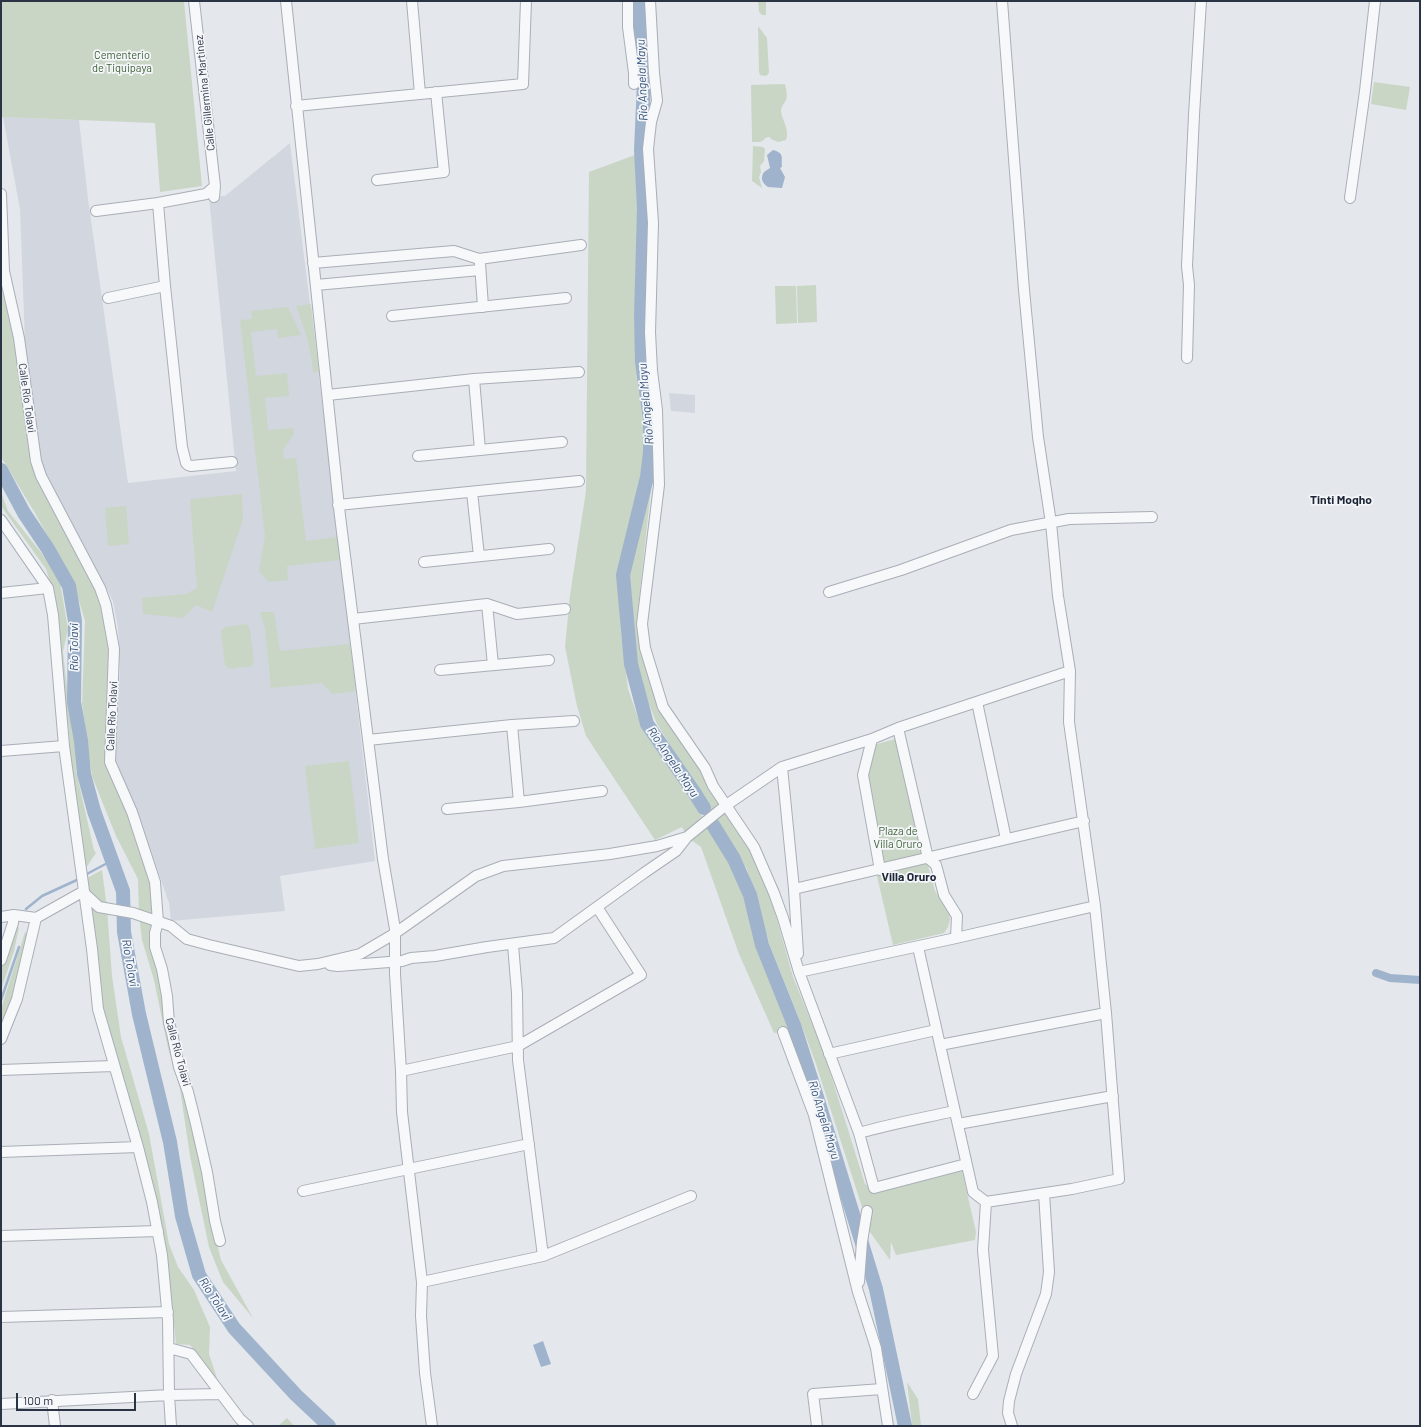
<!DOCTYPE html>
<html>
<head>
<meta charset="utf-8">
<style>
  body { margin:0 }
  #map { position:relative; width:1421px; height:1427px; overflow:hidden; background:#e4e7ec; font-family:Barlow,sans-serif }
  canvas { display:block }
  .frame { position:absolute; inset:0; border:2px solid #2b3445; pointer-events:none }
  .scale { position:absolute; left:16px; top:1393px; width:120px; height:18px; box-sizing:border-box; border:2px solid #2b3445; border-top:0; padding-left:5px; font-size:12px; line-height:14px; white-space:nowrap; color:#2b3445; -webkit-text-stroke:3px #f4f6f9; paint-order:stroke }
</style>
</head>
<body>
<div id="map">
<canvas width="1421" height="1427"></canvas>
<div class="frame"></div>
<div class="scale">100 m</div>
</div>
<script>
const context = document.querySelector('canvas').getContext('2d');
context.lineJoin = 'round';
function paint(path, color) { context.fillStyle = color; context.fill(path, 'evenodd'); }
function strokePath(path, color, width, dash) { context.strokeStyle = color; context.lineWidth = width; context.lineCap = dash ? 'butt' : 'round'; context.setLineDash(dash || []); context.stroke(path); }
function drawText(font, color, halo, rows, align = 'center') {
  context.font = font + ' Barlow,sans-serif'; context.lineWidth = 3.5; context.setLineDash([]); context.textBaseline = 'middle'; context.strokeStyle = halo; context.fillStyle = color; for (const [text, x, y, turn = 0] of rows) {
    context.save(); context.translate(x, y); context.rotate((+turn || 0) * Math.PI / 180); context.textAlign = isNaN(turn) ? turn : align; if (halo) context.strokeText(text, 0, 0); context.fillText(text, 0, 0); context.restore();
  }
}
paint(new Path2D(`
  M3,117l76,3 9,79 40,284 108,-12 -27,-274 16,-1 65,-53 38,307 47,411 -95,15 5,35 -114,10 -2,-18 -33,-95 -21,-49 5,-88 -2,-43 -5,-27 -72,-137 -16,-123 -5,-132z
  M669,393l26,2v18l-24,-2z`), '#d2d6de');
paint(new Path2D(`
  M1,1h183l18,185 -42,6 -5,-69 -154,-6z
  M758,1h8v14h-4l-3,-3z
  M758,26l9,12 2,35 -3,3 -6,-1 -1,-3z
  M1374,82l36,5 -4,23 -35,-6z
  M785,84c1,5 3,10 1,16 -2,4 -5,6 -5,11 1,10 9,18 5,29l-8,2 -7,-3 -1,-2 -5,1 -1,2 -4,2h-8l-1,-57z
  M753,146l10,1 2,2 -1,12 -4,5 1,6 -2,5 3,11 -10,-7z
  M635,155l3,65 -2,100 2,54 5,35 1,27 -2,40 -24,99 3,59 7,55 13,37 52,75 35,59 14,32 17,59 27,56 4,24 -16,2 -35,-79 -38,-107 -14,-10 -5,-10 -27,13 -69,-104 -9,-30 -12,-59 5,-52 16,-104 3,-319z
  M1,276l17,79 10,89 7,28 59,110 8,22 7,41 2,27 -6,85 24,59 24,74 -2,30 1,28 6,22 45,199 9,54 9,37 32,58 -30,-36 -14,-35 -19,-91 -10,-67 -12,-41 -14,-68 -12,-40 -3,-25 -1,-36 -22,-43 -24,-60 -10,-72 3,-83 -11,-37 -39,-71 -34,-56z
  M816,285l1,37 -19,1 -1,-37z
  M775,286h21l1,37 -21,1z
  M311,304l8,68 -6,1c-2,-26 -8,-43 -17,-67z
  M288,307l13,28 -23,3 -1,-9 -26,3 5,44 31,-3 2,23 -24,2 3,32 25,-2 1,6 -11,16 1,9 12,-1 10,83 32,-4 3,23 -54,6 1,14 -19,2 -10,-11 6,-35 -25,-216 12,-1 -1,-8z
  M652,479l-15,140 2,21 20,70 42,61 15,29 33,46 23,56 21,75 31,76 41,131 11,9 86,-22 14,61 -1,8 -79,15 -5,-13 -1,18 -20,-28 -54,-168 -19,-51 -27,-67 -23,-77 -90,-145 -11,-27 -10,-34 -7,-86z
  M1,492l7,19 39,49 13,22 8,47 -5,23 6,53 6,29 1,37 18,79 2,3 -12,18 -13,-88 -2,-54 -5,-26 -12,-115 -6,-19 -45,-63z
  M242,494l1,25 -31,93 -16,-7 -13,13 -40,-4 -1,-16 44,-4 11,-6 -7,-89z
  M126,506l3,38 -21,2 -3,-38z
  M260,612h14l6,39 70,-7 6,47 -24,3 -10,-11 -51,5 -6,-60z
  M247,624l3,5 4,33 -2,4 -22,3 -5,-4 -4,-34 4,-4z
  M895,739l27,116 -39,8 -15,-87 6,-31z
  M349,761l10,82 -44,6 -10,-83z
  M927,862l8,29 13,18 2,10 -2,8 -4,6 -51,12 -16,-69z
  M102,870l5,38 5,68 9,61 28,97 20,110 9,23 16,23 16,37 -1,27 9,27 -28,-36 -14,-1 -8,-78 -6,-35 -19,-79 -41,-146 -15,-128z
  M16,923l3,5 -5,23 -13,39v-21z
  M25,932l4,4 -14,62 -14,32v-21z
  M907,1382l11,17 3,27h-9z
  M287,1418l7,8h-16z`), '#c9d6c5');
paint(new Path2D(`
  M773,150c12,3 8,8 9,17l-2,1 5,9 -3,11 -14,-1c-6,-4 -8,-9 -4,-15l6,-4 -3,-13z
  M543,1341l8,23 -10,3 -8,-22z`), '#9fb4cc');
strokePath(new Path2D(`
  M85,875l28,-15
  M26,909l16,-13 37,-17
  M1,1000l18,-53`), '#9fb4cc', 2.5);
strokePath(new Path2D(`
  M1376,973l14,5 30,2`), '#9fb4cc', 8);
strokePath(new Path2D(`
  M639,1l5,81 -3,68 3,59 -3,106 1,47 8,57v33l-3,25 -24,98 8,89 16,60 47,68 10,16
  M1,470l23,43 24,36 21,37 6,35 -1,81 7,39 3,33 10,37 29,80 1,41 15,82 31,128 12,74 17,59 35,53 62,67 33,31
  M713,825l21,34 16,36 12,50 32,80 22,69 60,195 29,137`), '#9fb4cc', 14);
const minor = new Path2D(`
  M194,1l21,185 -1,11
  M286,1l54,515 43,343 12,70v45l6,97 1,41 20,170 -1,34 4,57 7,53
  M412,1l8,93
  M628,1v26l6,46v11
  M650,1l4,72 3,28 -6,21 -3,27 5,74 -3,109 2,39 5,39 2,75 -17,139 3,24 18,59 42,61 8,18 41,61 20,46 9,25 16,54 60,161 15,55 92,-24
  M296,106l227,-22 3,-83
  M377,180l67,-8 -8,-80
  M1,194l3,77 15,67 17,123 5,15 59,112 6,17 8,44 -4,113 22,50 23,70 3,40 -3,11v14l7,22 5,27 2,27 3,10 7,34 9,25 8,32 11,48 8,49 5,20
  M1350,198l15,-107 10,-90
  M158,203l7,83 17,161 4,16 2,2 3,1 41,-4
  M96,211l62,-8 48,-9 9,-8
  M313,263l141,-12 25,8 102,-14
  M480,263l3,44
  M316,285l164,-15
  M108,298l57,-12
  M392,316l174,-18
  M1187,358l2,-73 -2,-19 7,-151 7,-114
  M474,379l6,71
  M328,395l146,-16 105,-7
  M418,456l144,-14
  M472,492l7,64
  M338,505l241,-24
  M1,520l47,68 5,27 11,131 28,203 6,60 40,138 14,55 10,53 6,65 1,75 2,31
  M424,562l125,-13
  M829,592l72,-22 110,-40 58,-11 83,-2
  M1,593l47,-5
  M487,604l6,61
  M353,619l134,-15 30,10 48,-5
  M440,670l109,-10
  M977,702l29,137
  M512,725l7,77
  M898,728l30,130 8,7 8,30 13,21 -1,22
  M872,739l-9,36 17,95
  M368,740l144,-15 62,-4
  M1,751l63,-5
  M782,767l12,122 4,65
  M447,809l72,-7 83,-11
  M794,889l290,-68
  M1,917l13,-2 22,3
  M513,945l4,48 1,67 25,196
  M918,947l55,245 13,10 86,-13 47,-10 -13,-166 -11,-107 -26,-184 1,-51 -12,-75 -7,-73 -13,-86 -14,-147 -22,-289
  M1,960l12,-37 1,-8
  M330,965l8,1 64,-5 9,-3 24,-2 52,-9 67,-9 90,-65 32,-22 11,-14
  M799,972l157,-34 139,-32
  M783,1032l31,83 44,177 18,56 12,78
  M1,1039l16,-40 19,-81 48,-27 1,3 14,13 34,6 38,13 16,13 22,6 90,21 19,-2 42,-10 34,-20 82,-58 27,-10 107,-12 47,-8 30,-9 38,-31 57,-39 90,-28 26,-11 172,-57
  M940,1045l166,-32
  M829,1054l107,-24
  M1,1070l112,-4
  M401,1071l117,-25 123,-71 -44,-68
  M958,1124l155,-28
  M859,1133c31,-9 64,-15 95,-22
  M1,1152l137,-5
  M303,1191l226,-47
  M1,1236l157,-5
  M422,1282l121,-26 148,-60
  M859,1282l3,-40 5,-31
  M1,1317l167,-5
  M169,1348l22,6 49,65 8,7
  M973,1394l20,-38 -10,-106 3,-48
  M52,1400l3,26
  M1,1404l168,-9 52,-1
  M817,1426l-4,-32 69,-5
  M1012,1426l-4,-13 1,-12 7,-27 30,-80 3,-22 -5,-79`);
strokePath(minor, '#a9aeb7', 12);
strokePath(minor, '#f7f8fa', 10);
drawText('11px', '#3f6138', '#f4f6f9', [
  ["Cementerio",122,55],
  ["de Tiquipaya",122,68],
  ["Plaza de",898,831],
  ["Villa Oruro",898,844]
]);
drawText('11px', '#2b3445', '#f4f6f9', [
  ["Calle Gillermina Martinez",205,93,-96],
  ["Calle Río Tolavi",27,398,82],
  ["Calle Río Tolavi",112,716,-87],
  ["Calle Río Tolavi",178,1052,75]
]);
drawText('italic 12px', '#34527a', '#f4f6f9', [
  ["Río Angela Mayu",642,80,-92],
  ["Río Angela Mayu",646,404,-95],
  ["Río Tolavi",74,647,-90],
  ["Río Angela Mayu",673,762,56],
  ["Río Tolavi",130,963,80],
  ["Río Angela Mayu",824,1120,73],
  ["Río Tolavi",215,1299,57]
]);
drawText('bold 12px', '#1d2536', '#f4f6f9', [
  ["Tinti Moqho",1341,500],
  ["Villa Oruro",909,877]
]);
</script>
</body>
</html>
